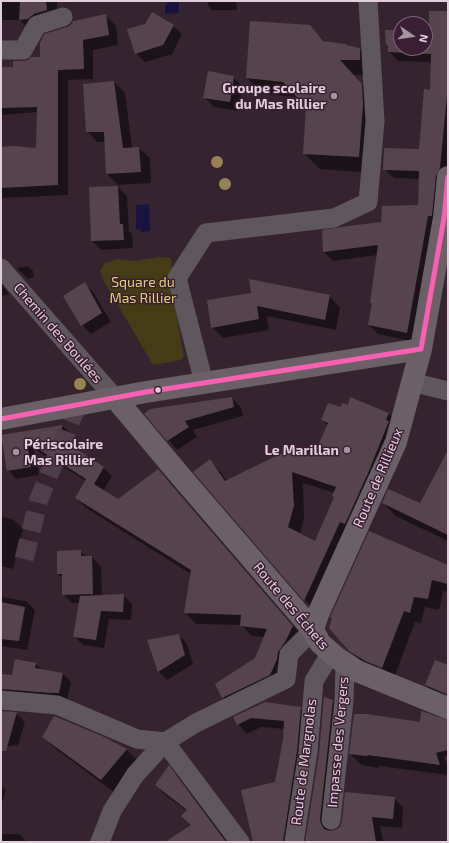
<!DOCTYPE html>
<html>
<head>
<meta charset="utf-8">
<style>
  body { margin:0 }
  #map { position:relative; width:449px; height:843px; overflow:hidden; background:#352430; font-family:"Exo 2",sans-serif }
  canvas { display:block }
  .frame { position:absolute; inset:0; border:2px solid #e2cfdb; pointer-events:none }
  .north { position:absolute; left:393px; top:16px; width:40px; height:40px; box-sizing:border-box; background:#3b1e33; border:1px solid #7e6576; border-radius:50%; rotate:103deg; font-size:11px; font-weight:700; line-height:16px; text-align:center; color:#e2cfdb }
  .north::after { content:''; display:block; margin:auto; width:14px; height:18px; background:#a5939f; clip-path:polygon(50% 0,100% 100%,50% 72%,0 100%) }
</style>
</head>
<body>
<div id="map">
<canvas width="449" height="843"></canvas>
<div class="frame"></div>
<div class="north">N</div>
</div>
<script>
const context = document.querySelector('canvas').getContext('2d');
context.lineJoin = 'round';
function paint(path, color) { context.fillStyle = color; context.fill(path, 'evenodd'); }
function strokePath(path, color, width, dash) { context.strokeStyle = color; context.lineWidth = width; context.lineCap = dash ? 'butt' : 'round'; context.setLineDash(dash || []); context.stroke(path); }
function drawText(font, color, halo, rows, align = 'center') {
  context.font = font + ' "Exo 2",sans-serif'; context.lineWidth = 3; context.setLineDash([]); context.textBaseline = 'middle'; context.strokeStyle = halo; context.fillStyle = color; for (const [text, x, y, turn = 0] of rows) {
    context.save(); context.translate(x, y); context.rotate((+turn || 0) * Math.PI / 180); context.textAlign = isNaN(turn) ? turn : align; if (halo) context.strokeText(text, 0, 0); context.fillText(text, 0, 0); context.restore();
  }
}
paint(new Path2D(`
  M159,257l12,1 5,53 8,45 -3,4 -28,5 -48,-82 -5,-12 5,-8 12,-4 17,2z`), '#453b16');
paint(new Path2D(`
  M167,1h12v12l-14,1v-8l2,-1z
  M149,204l1,27 -9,1 -1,-3 -4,1v-25z`), '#181341');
paint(new Path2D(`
  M1,1h56v20l-27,9 -10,-10h-19z
  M208,1h28l1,9h-25l-4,-4z
  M448,12v167l-32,163 -38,-8 -9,-9 4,-21 5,-49 -45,6 -9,-9 94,-46 1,-27 -25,-1 -10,-9 36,-19 11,-59 1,-29 -34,-1 -9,-9v-5l-2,-3 14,-13v17h24v-17h5z
  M106,16l10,10 2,19 -25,5v29l-25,1v115l-67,3v-50l36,1 1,-37 -37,3v-47h13l10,-6 17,-4z
  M173,26l9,8 -10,20 -27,8 -9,-9z
  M309,26l16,16 21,3 2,2 11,1 16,16 1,12 -22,-1 23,26 -3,72 -54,-4 -16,-16 3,-46 -9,-10 -35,-3 -16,-16z
  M233,77l9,9 -3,25 -25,-4 -10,-10z
  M114,82l11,11 7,55h7l11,10 1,25 -33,2 -11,-11 -2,-32h-8l-10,-11z
  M118,187l9,9 2,35 3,3 1,14 -32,2 -9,-9z
  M28,266l5,5 1,6 -6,2 -11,-11z
  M1,281l2,5 6,8 -8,2z
  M85,284l9,9 17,29 -20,12 -9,-9z
  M329,296l11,11 -4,23 -69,-14 2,14 -46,8 -11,-11 -4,-26z
  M232,398l9,10 2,8 -50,14 4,7 -20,13 -31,-36z
  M351,398l38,16 11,11 -84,186 -11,-11 -110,-128 15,-11 11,11 6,9 87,-23 14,-32 -6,-6 19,-11 8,-2zM303,483l32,10v4l-19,46 -16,-8 4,-17z
  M63,426l8,8 -5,10 37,24 9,8 -9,15 16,10 39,-31 11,11 134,156 -15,33 -54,38 -11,-11 33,-38 9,-22 -13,-1 -11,-11 -45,-1 -10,-11 5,-39 -105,-66 -10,-10 10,-17 -52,-32 5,26 -23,4 -8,-9 -6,-34z
  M448,452v89l-52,-25 -13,-13 37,1z
  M1,516l13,4 9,9 -10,40 -12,-3z
  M80,551l6,6h6l9,10 1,29 21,-1 9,9 -1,16 -22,-1 -5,29 -21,-3 -9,-9 6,-33h-8l-9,-9v-16l-5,-4z
  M448,566v26l-5,-1 -4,19 -14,-3 -4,16 -6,-1 -21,56 -32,-16 -12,-12z
  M1,597l25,4 9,9 -8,40 -26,-4z
  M179,635l8,9 6,20 -26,16 -8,-8 -11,-31z
  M36,664l6,6 21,4 8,8 -4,19h-66v-26l11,1z
  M448,666v33l-13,-5 -9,-9z
  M332,701l8,7 -13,119 1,5h-12z
  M300,708l10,9 -17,125h-39l22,-59 8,-43 1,-11 -24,-2 -14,7 -9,-10 -4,-6z
  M1,712l15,1 9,9 -7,23 -17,2z
  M448,721v35h-4l4,11v8l-69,-9v2l-17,-3 -12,-11 71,-31z
  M43,737h59l25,13 13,13 -26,29 -57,-42z
  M169,767l9,9 49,66h-48l13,-17 -5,-14 -22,-16 -9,-10z
  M1,786l5,4 -5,16z
  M394,798l9,9 -1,21 -22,-2 3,16h-50l2,-11 6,-4z
  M1,834h18l8,8h-26z`), '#0007');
paint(new Path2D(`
  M20,1h26l1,9 -13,4 -6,5 -9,1z
  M429,11h19v74l-8,83 -4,8 -4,40h-4l-21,117 -39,-8 4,-22h-2l8,-58 -55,7 -1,-22 19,-3 40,-5 1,-16 36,-1 1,-34 -36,-1 1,-22 35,1 5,-60 6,1 1,-36 -43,-2v-7h-2l-1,-15h16v18h24v-19h4z
  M152,12l22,13 -11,20 -28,9 -8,-25 18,-5z
  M106,14l3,21 -26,5 1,29 -26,1v115l-57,3v-41l12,-1 23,2 1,-41 -36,1v-41h12v-6h10l5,-1 3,-3h9v-14l4,-9 23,-7 4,-2 2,-4z
  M250,21l60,4 13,16 23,3v1l14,3v12h-20l22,24 1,20 -4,53 -56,-3 3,-47 -23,-25 -37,-4z
  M208,71l26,5 -4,26 -27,-4z
  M114,81l9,67 16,-1 2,25 -35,2 -2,-42h-18l-3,-48z
  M118,186l2,38h3l1,16 -33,1 -2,-54z
  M249,279l81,16 -5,25 -68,-14 2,13 -48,9 -4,-28 44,-7z
  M85,282l17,31 -21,13 -18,-30z
  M232,397l2,10 -49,14 4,6 -22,14 -23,-27 6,-5z
  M350,397l39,16 -3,7 3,1 -21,52 -23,51 -5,-2 -36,79 -111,-129 17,-13 15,22 61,-30 27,6 15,-34 -7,-3 7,-17 13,4 1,-4 6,2zM292,472l44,15 -4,9 2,1 -19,44 -27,-14 6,-21z
  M63,425l-5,12 46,30 -10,17 -67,-42 4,25 -24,4 -6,-36z
  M448,450v85l-66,-32 6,-14 32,14z
  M158,469l135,157 -8,16 -7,10 -1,7 -7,16 -48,23 -7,-14 40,-26 12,-29 -27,-3 1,-11 -57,-2 7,-43 -116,-72 11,-19 32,20z
  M369,531l79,34v19l-16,-4 -4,19 -14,-2 -4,16 -6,-2 -22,57 -17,-7 -16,-10 -20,-23 3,-10 -2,-1z
  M81,550v6h11l1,38 -31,1v-21h-5v-23z
  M124,594l-1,18 -22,-1 -5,29 -23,-3 7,-41z
  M1,602l24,5 -6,34 -18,-2z
  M179,634l6,21 -27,17 -11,-32z
  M15,659l21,4 -1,5 28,5 -4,20h-8l-50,-4v-15l11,1z
  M435,660l13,5v30l-23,-10z
  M324,697l9,3 -13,119 1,5 3,5 5,2 6,-1 5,-3 2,-6 3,-29 50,5 -2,22 -21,-2 4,25h-71l14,-88z
  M265,702l36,5 -4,44 -14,91h-30l-12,-52 34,-8 8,-42 1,-19 -33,-3 -14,7 -4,-8z
  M1,711l16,1 -11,39h-5z
  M421,711l27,9v30l-12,3 4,12 -72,-10 -1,1 -18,-2 5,-40h13l53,8z
  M54,716l48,20 25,13 -26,31 -59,-43z
  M169,765l57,77h-61l26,-17 -10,-9 6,-6 -32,-25z`), '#57434d');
strokePath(new Path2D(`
  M24,559l15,-60 38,-93`), '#4f3e4a', 19, [19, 10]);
strokePath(new Path2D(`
  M1,50h22l14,-25 26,-8
  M1,268l114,130
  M412,382l36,9
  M204,383l-27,-105 29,-45 128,-15 34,-16 7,-81 -7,-120
  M286,679l3,-25 24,-24
  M1,700l56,5 80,34 28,3 75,100
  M331,820l13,-119 1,-37
  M100,842l12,-31 23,-36 30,-33 31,-19 90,-44
  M294,842l14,-90 6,-71 17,-28`), '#60565d', 19);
strokePath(new Path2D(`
  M115,398l68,81 130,151 7,13 17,15 20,13 91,37
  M1,419l145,-27 275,-43
  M313,630l5,-16 78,-172 25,-93 23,-131 4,-41`), '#6c6068', 22);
strokePath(new Path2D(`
  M421,349l23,-131 4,-41
  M1,419l145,-27 275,-43`), '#f860b3', 5);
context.fillStyle = '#958353';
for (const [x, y] of [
  [217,162],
  [225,184],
  [80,384]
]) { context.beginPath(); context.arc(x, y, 6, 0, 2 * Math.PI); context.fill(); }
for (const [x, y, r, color] of [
  [334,96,4,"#a5939f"],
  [158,390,3.5,"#e2cfdb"],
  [347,450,4,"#a5939f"],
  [16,452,4,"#a5939f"]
]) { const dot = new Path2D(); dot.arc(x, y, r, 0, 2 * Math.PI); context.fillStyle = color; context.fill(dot); strokePath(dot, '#3b1e33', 1.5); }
drawText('bold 14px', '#e2cfdb', '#3b1e33', [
  ["Groupe scolaire",326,88],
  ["du Mas Rillier",326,104],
  ["Périscolaire",24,444,"left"],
  ["Mas Rillier",24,460,"left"],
  ["Le Marillan",339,450]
], 'right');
drawText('14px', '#e3d16f', '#3b1e33', [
  ["Square du",143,282],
  ["Mas Rillier",143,298]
]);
drawText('14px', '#e2cfdb', '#3b1e33', [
  ["Chemin des Boulées",58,333,49],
  ["Route de Rillieux",378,478,-67],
  ["Route des Échets",291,606,50],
  ["Impasse des Vergers",338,742,-85],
  ["Route de Margnolas",304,762,-83]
]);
</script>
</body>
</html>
